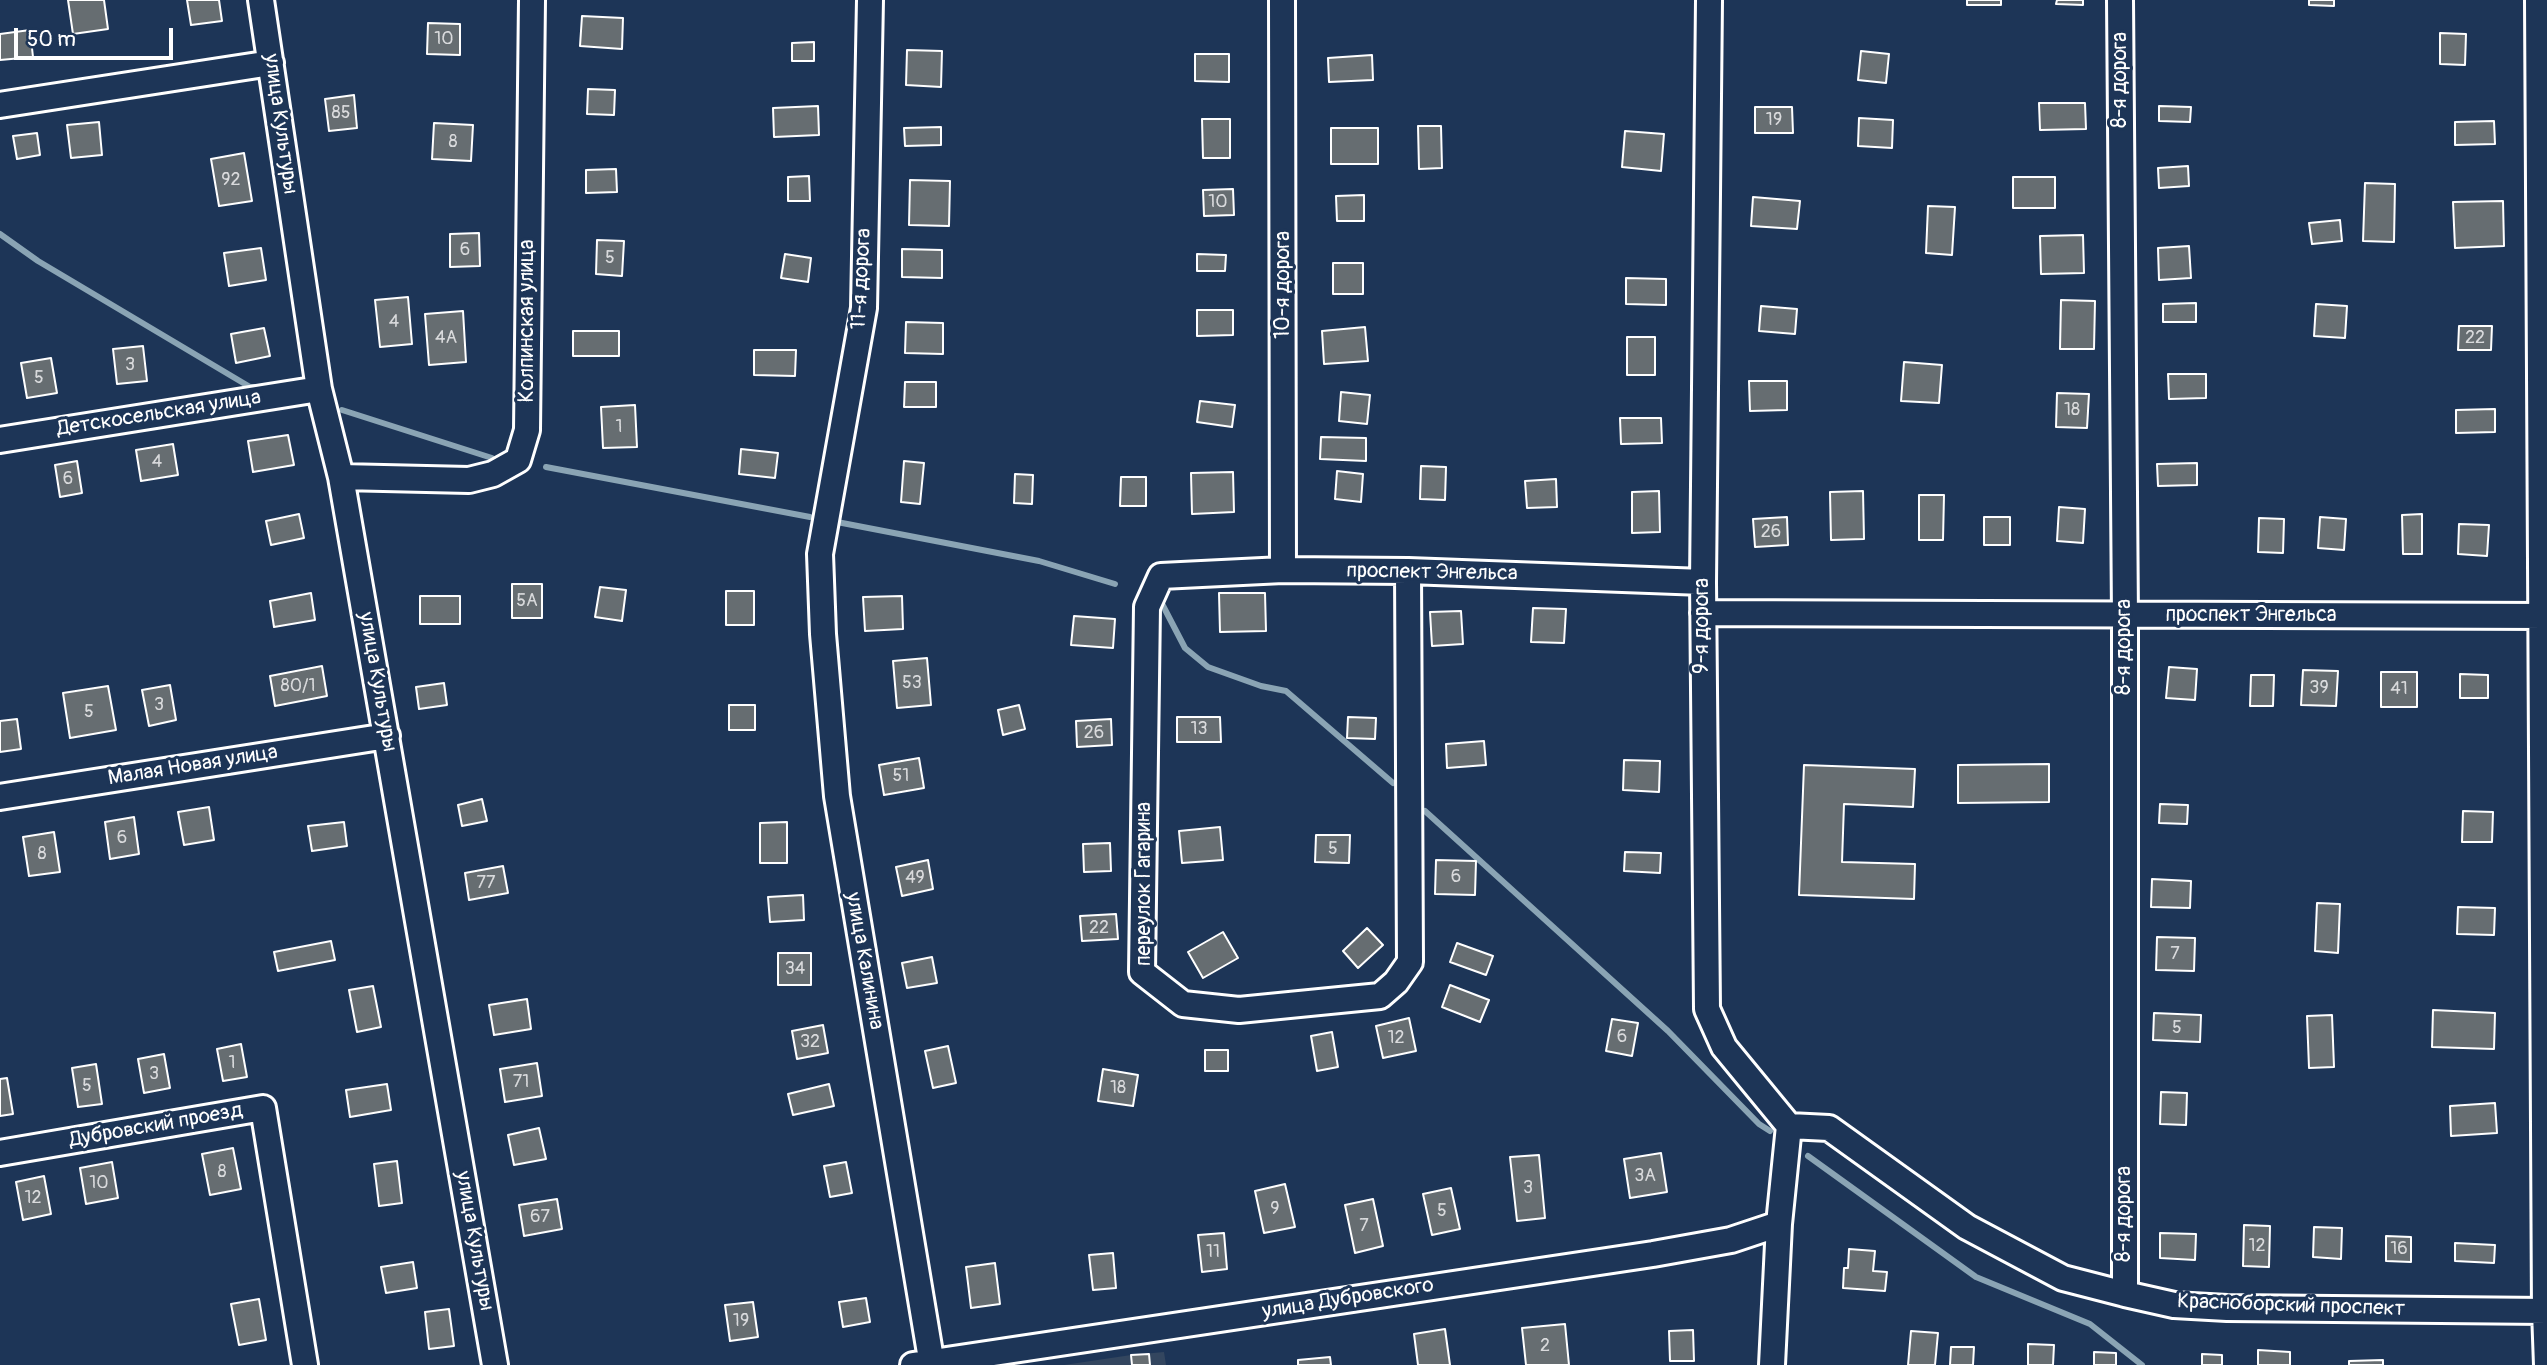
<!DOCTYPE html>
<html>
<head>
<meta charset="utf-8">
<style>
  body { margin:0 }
  #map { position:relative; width:2547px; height:1365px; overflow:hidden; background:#1d3557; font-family:Pangolin,sans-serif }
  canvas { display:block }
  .scale { position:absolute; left:14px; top:28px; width:159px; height:32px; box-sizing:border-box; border:4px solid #fff; border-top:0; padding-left:9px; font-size:21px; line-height:24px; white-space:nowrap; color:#fff; -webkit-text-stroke:5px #1d3557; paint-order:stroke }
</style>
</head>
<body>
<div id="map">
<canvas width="2547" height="1365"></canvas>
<div class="scale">50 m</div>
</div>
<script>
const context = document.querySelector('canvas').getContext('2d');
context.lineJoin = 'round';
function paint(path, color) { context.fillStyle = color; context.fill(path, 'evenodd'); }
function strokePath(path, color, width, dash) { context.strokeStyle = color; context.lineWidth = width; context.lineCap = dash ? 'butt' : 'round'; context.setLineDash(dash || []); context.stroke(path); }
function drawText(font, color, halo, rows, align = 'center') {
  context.font = font + ' Pangolin,sans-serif'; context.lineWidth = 6; context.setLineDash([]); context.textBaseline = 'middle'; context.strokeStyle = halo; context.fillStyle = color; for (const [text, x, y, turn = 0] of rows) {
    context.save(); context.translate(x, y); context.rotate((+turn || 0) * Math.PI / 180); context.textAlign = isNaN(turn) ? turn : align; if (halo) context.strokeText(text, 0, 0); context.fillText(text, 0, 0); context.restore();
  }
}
paint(new Path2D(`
  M1164,1352l2,13h-102l67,-10z`), '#33465f');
strokePath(new Path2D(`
  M0,234l38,27 212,126h13
  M342,410l150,48
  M546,467l264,50
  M837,522l202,39 76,23
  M1159,598l26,50 23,19 53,19 25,5 107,92
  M1425,811l243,220 91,93 11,7
  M1808,1156l168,121 114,47 52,41`), '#8aa4b4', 6);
const building = new Path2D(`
  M68,0h36l4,29 -35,5z
  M187,0h32l3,21 -31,4z
  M1967,0h34v5h-34z
  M2057,0h26v5l-27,-1z
  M2309,0h25v6l-25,-1z
  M582,16l41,2 -1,31 -42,-3z
  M428,23l32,1v31l-33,-1z
  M30,30l3,27 -33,3v-26z
  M2440,33l26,1 -1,31 -25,-1z
  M814,42v19h-22v-18z
  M907,50l35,1 -1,36 -35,-2z
  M1861,51l28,3 -3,29 -28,-3z
  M1195,54h34v28l-34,-1z
  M1372,55l1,25 -44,2 -1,-24z
  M588,89l27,1 -1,25 -27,-1z
  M354,95l3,33 -28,3 -4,-32z
  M2039,103h46l1,26 -46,1z
  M818,106l1,29 -45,2 -1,-29z
  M2159,106l32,1 -1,15 -31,-1z
  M1755,107h37l1,26h-38z
  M1859,118l34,2 -1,28 -34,-2z
  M1202,119h28v39h-27z
  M2494,121l1,23 -40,1v-23z
  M99,122l3,33 -31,3 -4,-33z
  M434,123l39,2 -2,36 -39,-2z
  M1418,126h23l1,42 -23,1z
  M941,127v18l-36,1 -1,-18z
  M1331,128h47v36h-47z
  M1625,131l39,3 -3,37 -39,-4z
  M37,133l3,22 -23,4 -4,-23z
  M244,153l8,48 -33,5 -8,-47z
  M2188,166l1,20 -30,2 -1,-20z
  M616,169l1,23 -31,1v-23z
  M809,176l1,25h-22v-24z
  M2013,177h42v31h-42z
  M910,180l40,1 -1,45 -40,-1z
  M2365,183l30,1 -1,58 -31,-1z
  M1233,189l1,26 -30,1 -1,-26z
  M1364,195v26h-27l-1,-25z
  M1753,197l47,4 -3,28 -46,-3z
  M2503,201l1,45 -49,2 -2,-46z
  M1928,206l27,1 -3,48 -26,-2z
  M2340,220l2,21 -30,3 -3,-21z
  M479,233l1,33 -30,1v-33z
  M2083,235l1,38 -43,1 -1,-38z
  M597,240l27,1 -2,35 -26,-2z
  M2189,246l2,32 -32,2 -1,-32z
  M261,248l5,32 -37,6 -5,-33z
  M902,249l40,1v28l-40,-1z
  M785,254l26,4 -3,24 -27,-4z
  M1197,254l29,1 -1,16h-28z
  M1333,263h30v31h-30z
  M1626,278l40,1v26l-40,-1z
  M408,297l4,47 -32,3 -5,-47z
  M2061,300l34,1 -1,48h-34z
  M2196,303v19h-33v-18z
  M2316,304l31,2 -2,32 -31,-2z
  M1761,306l36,3 -2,25 -36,-3z
  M1197,310h36v25l-36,1z
  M463,311l3,51 -37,3 -4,-51z
  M906,322l37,1v31l-38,-1z
  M2459,326h33l-1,24h-33z
  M1365,327l3,34 -44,3 -2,-33z
  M264,328l6,28 -34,7 -5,-29z
  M573,331h46v25h-46z
  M1627,337h28v38h-28z
  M143,346l4,35 -30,3 -4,-35z
  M754,350h42l-1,26 -41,-1z
  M51,358l6,35 -30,5 -6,-35z
  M1904,362l38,3 -3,38 -38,-2z
  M2168,374h38v24l-37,1z
  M1749,381h38v29l-37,1z
  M905,382h31v25h-32z
  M1341,392l29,3 -3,29 -28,-3z
  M2057,393l32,1 -2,34 -31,-1z
  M1200,401l35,4 -3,22 -35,-5z
  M635,405l2,42 -34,1 -2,-41z
  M2495,409v23l-39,1v-23z
  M1620,418h41l1,25 -41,1z
  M288,435l6,30 -41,7 -5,-31z
  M1321,437l45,1v23l-46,-2z
  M173,444l5,31 -37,6 -5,-31z
  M741,449l37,4 -3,25 -36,-4z
  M77,461l5,32 -22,4 -5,-32z
  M904,461l20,2 -4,41 -19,-2z
  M2197,463v22l-39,1 -1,-22z
  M1421,466l25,1 -1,33 -25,-1z
  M1337,471l26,3 -2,28 -26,-3z
  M1233,472l1,40 -42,2 -1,-41z
  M1015,474l18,1 -1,29 -18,-1z
  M1121,477h25v29h-26z
  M1556,479l1,28 -30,1 -2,-27z
  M1659,491l1,41 -28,1v-41z
  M1863,491l1,48 -33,1 -1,-48z
  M1919,495h25l-1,45h-24z
  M2059,507l26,2 -2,34 -26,-2z
  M299,514l5,24 -33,7 -5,-24z
  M2422,514v40h-19l-1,-39z
  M1787,517l1,28 -33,2 -2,-28z
  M1984,517h26v28h-26z
  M2320,517l26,2 -2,31 -26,-2z
  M2259,518l25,1 -1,34 -25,-1z
  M2459,524l30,1 -2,31 -29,-2z
  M512,584h30v34h-30z
  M600,587l26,3 -4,31 -27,-4z
  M726,591h28v34h-28z
  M311,593l4,27 -41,7 -4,-26z
  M1219,593h46l1,38 -46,1z
  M420,596h40v28h-40z
  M902,596l1,33 -38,2 -2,-34z
  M1533,608l33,1 -2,34 -33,-1z
  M1461,611l2,33 -31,2 -2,-34z
  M1074,616l41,3 -2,29 -42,-3z
  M927,658l4,47 -34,3 -4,-47z
  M322,666l5,30 -52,10 -5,-30z
  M2169,667l28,2 -2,31 -29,-2z
  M2303,670l35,1 -2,35 -35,-1z
  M2381,672h36v35h-36z
  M2460,674l28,1v23h-28z
  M2251,675h23l-1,31h-23z
  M444,683l3,22 -28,4 -3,-22z
  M170,685l6,35 -27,6 -7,-36z
  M108,686l8,44 -46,8 -7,-45z
  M729,705h26v25h-26z
  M1019,705l6,24 -22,6 -5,-25z
  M1177,717h43l1,25h-44z
  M1348,717l28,1 -1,21 -28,-1z
  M17,719l4,30 -21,3v-31z
  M1111,719l1,26 -35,2 -1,-26z
  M1484,741l2,24 -39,3 -1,-24z
  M919,758l5,30 -40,7 -5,-30z
  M1624,760l36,1 -1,31 -36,-2z
  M2049,764v38l-91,1v-38z
  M1804,765l111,4 -2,38 -69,-3 -2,58 73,2 -1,35 -115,-4z
  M482,799l5,22 -25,5 -4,-21z
  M2160,804l28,1 -1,19 -28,-1z
  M209,807l5,33 -30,5 -6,-33z
  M2463,811l30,1 -1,30h-30z
  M134,817l5,37 -29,5 -5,-37z
  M344,822l3,24 -35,5 -4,-25z
  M787,822v41h-27v-40z
  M1220,827l3,33 -41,3 -3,-32z
  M54,832l6,40 -31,4 -6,-39z
  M1316,835h34l-1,28 -34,-1z
  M1110,843l1,28 -27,1 -1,-28z
  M1625,852l36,1 -1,20 -36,-2z
  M928,860l5,29 -31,7 -6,-29z
  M1436,860l40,1 -1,34 -40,-1z
  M503,866l5,27 -39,7 -4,-27z
  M2152,879l39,2 -1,27 -39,-1z
  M803,895l1,25 -34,2 -2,-25z
  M2317,903l23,1 -2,49 -23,-2z
  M2458,907l37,1 -1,27 -37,-1z
  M1116,914l2,25 -36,2 -2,-25z
  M1367,928l16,17 -25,23 -15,-17z
  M1223,932l15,26 -35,20 -15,-26z
  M2157,937l38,1 -1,33 -38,-1z
  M331,941l4,19 -57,11 -4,-19z
  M1457,943l36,13 -7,19 -36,-13z
  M778,953h33v32h-33z
  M932,957l5,26 -30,5 -5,-25z
  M1450,985l39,15 -9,22 -38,-15z
  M373,986l8,41 -24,5 -8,-42z
  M527,999l4,30 -37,6 -5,-30z
  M2433,1010l62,3 -1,36 -62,-2z
  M2154,1013l47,2 -1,27 -47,-2z
  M2332,1015l2,52 -25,1 -2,-52z
  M1409,1018l7,33 -33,7 -7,-32z
  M1612,1019l26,4 -6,33 -26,-5z
  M823,1025l5,28 -31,6 -5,-28z
  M1332,1032l6,35 -21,4 -6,-35z
  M241,1044l6,33 -24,4 -6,-32z
  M948,1046l8,37 -23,5 -8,-37z
  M1205,1050h23v21h-23z
  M164,1054l6,34 -26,5 -6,-34z
  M537,1063l5,33 -37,6 -5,-33z
  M96,1064l6,40 -24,3 -6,-39z
  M1103,1069l35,6 -5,31 -35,-5z
  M7,1078l6,36 -13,2v-37z
  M387,1084l4,26 -41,7 -4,-27z
  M829,1084l5,22 -41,9 -5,-21z
  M2161,1092l26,1 -1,32 -26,-1z
  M2495,1103l2,30 -46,3 -1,-30z
  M539,1128l7,31 -32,6 -6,-30z
  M233,1148l8,41 -31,6 -8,-41z
  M1661,1153l6,39 -37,6 -6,-39z
  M1539,1155l6,63 -28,3 -7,-64z
  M397,1161l5,42 -23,3 -5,-42z
  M112,1162l6,36 -32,6 -6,-36z
  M846,1162l6,31 -22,4 -6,-31z
  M44,1176l7,38 -28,6 -7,-38z
  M1285,1184l10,43 -31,6 -9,-42z
  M1451,1188l9,41 -28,6 -9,-41z
  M557,1199l5,30 -38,7 -5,-31z
  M1373,1199l10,47 -28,7 -10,-48z
  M2244,1225l26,1 -1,41 -26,-1z
  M2314,1227l28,1 -1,31 -28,-2z
  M1224,1233l3,36 -25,3 -4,-37z
  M2160,1233l36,1 -1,26 -35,-2z
  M2386,1236l25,1v25l-25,-1z
  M2455,1243l40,2 -1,18 -39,-2z
  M1849,1249l26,2 -2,20 14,1 -2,19 -42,-3 1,-20h4z
  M1113,1253l3,35 -23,2 -4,-35z
  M413,1262l4,26 -31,5 -5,-26z
  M995,1263l5,41 -29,4 -5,-41z
  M866,1298l4,24 -27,5 -4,-25z
  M259,1299l7,41 -27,5 -8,-41z
  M753,1302l5,35 -28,4 -5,-36z
  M449,1309l5,37 -25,3 -4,-37z
  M1565,1324l4,41h-43l-4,-37z
  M1445,1329l5,36h-32l-4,-31z
  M1693,1330l1,31h-24l-1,-30z
  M1911,1331l27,2 -3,32h-27z
  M2028,1344l26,1 -1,20h-25z
  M1951,1347h23l-1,18h-23z
  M2258,1350l32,2v13h-32z
  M2094,1352l22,1v12h-22z
  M1149,1354l1,11h-18l-1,-10z
  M2202,1354l20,1v10h-20z
  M1330,1357l1,8h-33v-5z
  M2383,1360v5h-34v-4z`);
paint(building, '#666d71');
strokePath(building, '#fff', 2);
const minor = new Path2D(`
  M261,0l58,389 22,88 154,888
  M870,0l-6,308 -44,246 3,80 14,162 95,569
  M1282,0l1,570
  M1709,0l-6,582 4,427 17,38 65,79 -10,98 -7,141
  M2120,0l5,616v678
  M2538,0l7,1311 2,54
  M0,105l271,-42
  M0,440l319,-51
  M341,477l128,3 24,-6 25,-14 9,-30 5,-430
  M1408,571l2,391 -14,20 -16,14 -141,14 -56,-6 -41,-32 5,-365 14,-31 122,-6 125,1 295,11
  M1703,613l844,3
  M0,797l387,-61
  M1789,1126l40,2 138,99 96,51 62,16 49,11 53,3 320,3
  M0,1153l263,-45 42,257
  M913,1365l740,-111 78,-14 48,-16`);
strokePath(minor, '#fff', 30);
strokePath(minor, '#1d3557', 24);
drawText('18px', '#d9dadc', null, [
  ["10",444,39],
  ["85",341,113],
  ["19",1774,120],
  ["8",453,142],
  ["92",231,180],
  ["10",1218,202],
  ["6",465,250],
  ["5",610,258],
  ["4",394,322],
  ["4А",446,338],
  ["22",2475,338],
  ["3",130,365],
  ["5",39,378],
  ["18",2072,410],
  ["1",619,427],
  ["4",157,462],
  ["6",68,479],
  ["26",1771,532],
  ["5А",527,601],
  ["53",912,683],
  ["80/1",298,686],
  ["39",2319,688],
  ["41",2399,689],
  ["3",159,705],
  ["5",89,712],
  ["13",1199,729],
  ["26",1094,733],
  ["51",901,776],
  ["6",122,838],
  ["5",1333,849],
  ["8",42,854],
  ["6",1456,877],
  ["49",915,878],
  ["77",486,883],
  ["22",1099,928],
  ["7",2175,954],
  ["34",795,969],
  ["5",2177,1028],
  ["6",1622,1037],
  ["12",1396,1038],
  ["32",810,1042],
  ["1",232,1063],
  ["3",154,1074],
  ["71",521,1082],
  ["5",87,1086],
  ["18",1118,1088],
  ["8",222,1172],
  ["3А",1645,1176],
  ["10",99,1183],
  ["3",1528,1188],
  ["12",33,1198],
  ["9",1275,1209],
  ["5",1442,1211],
  ["67",540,1217],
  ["7",1364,1226],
  ["12",2257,1246],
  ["16",2399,1249],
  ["11",1213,1252],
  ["19",741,1321],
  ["2",1545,1346]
]);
drawText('21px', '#fff', '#1d3557', [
  ["8-я дорога",2121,80,-90],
  ["улица Культуры",280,124,82],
  ["11-я дорога",862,279,-87],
  ["10-я дорога",1284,285,-90],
  ["Колпинская улица",528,321,-90],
  ["Детскосельская улица",159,414,-9],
  ["проспект Энгельса",1432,573,1],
  ["проспект Энгельса",2251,616],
  ["9-я дорога",1703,626,-90],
  ["8-я дорога",2125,647,-90],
  ["улица Культуры",377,682,80],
  ["Малая Новая улица",193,766,-9],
  ["переулок Гагарина",1145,884,-90],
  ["улица Калинина",864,961,80],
  ["Дубровский проезд",156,1126,-10],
  ["8-я дорога",2125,1214,-90],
  ["улица Культуры",474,1241,80],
  ["улица Дубровского",1348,1299,-9],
  ["Красноборский проспект",2291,1306,2]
]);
</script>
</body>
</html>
